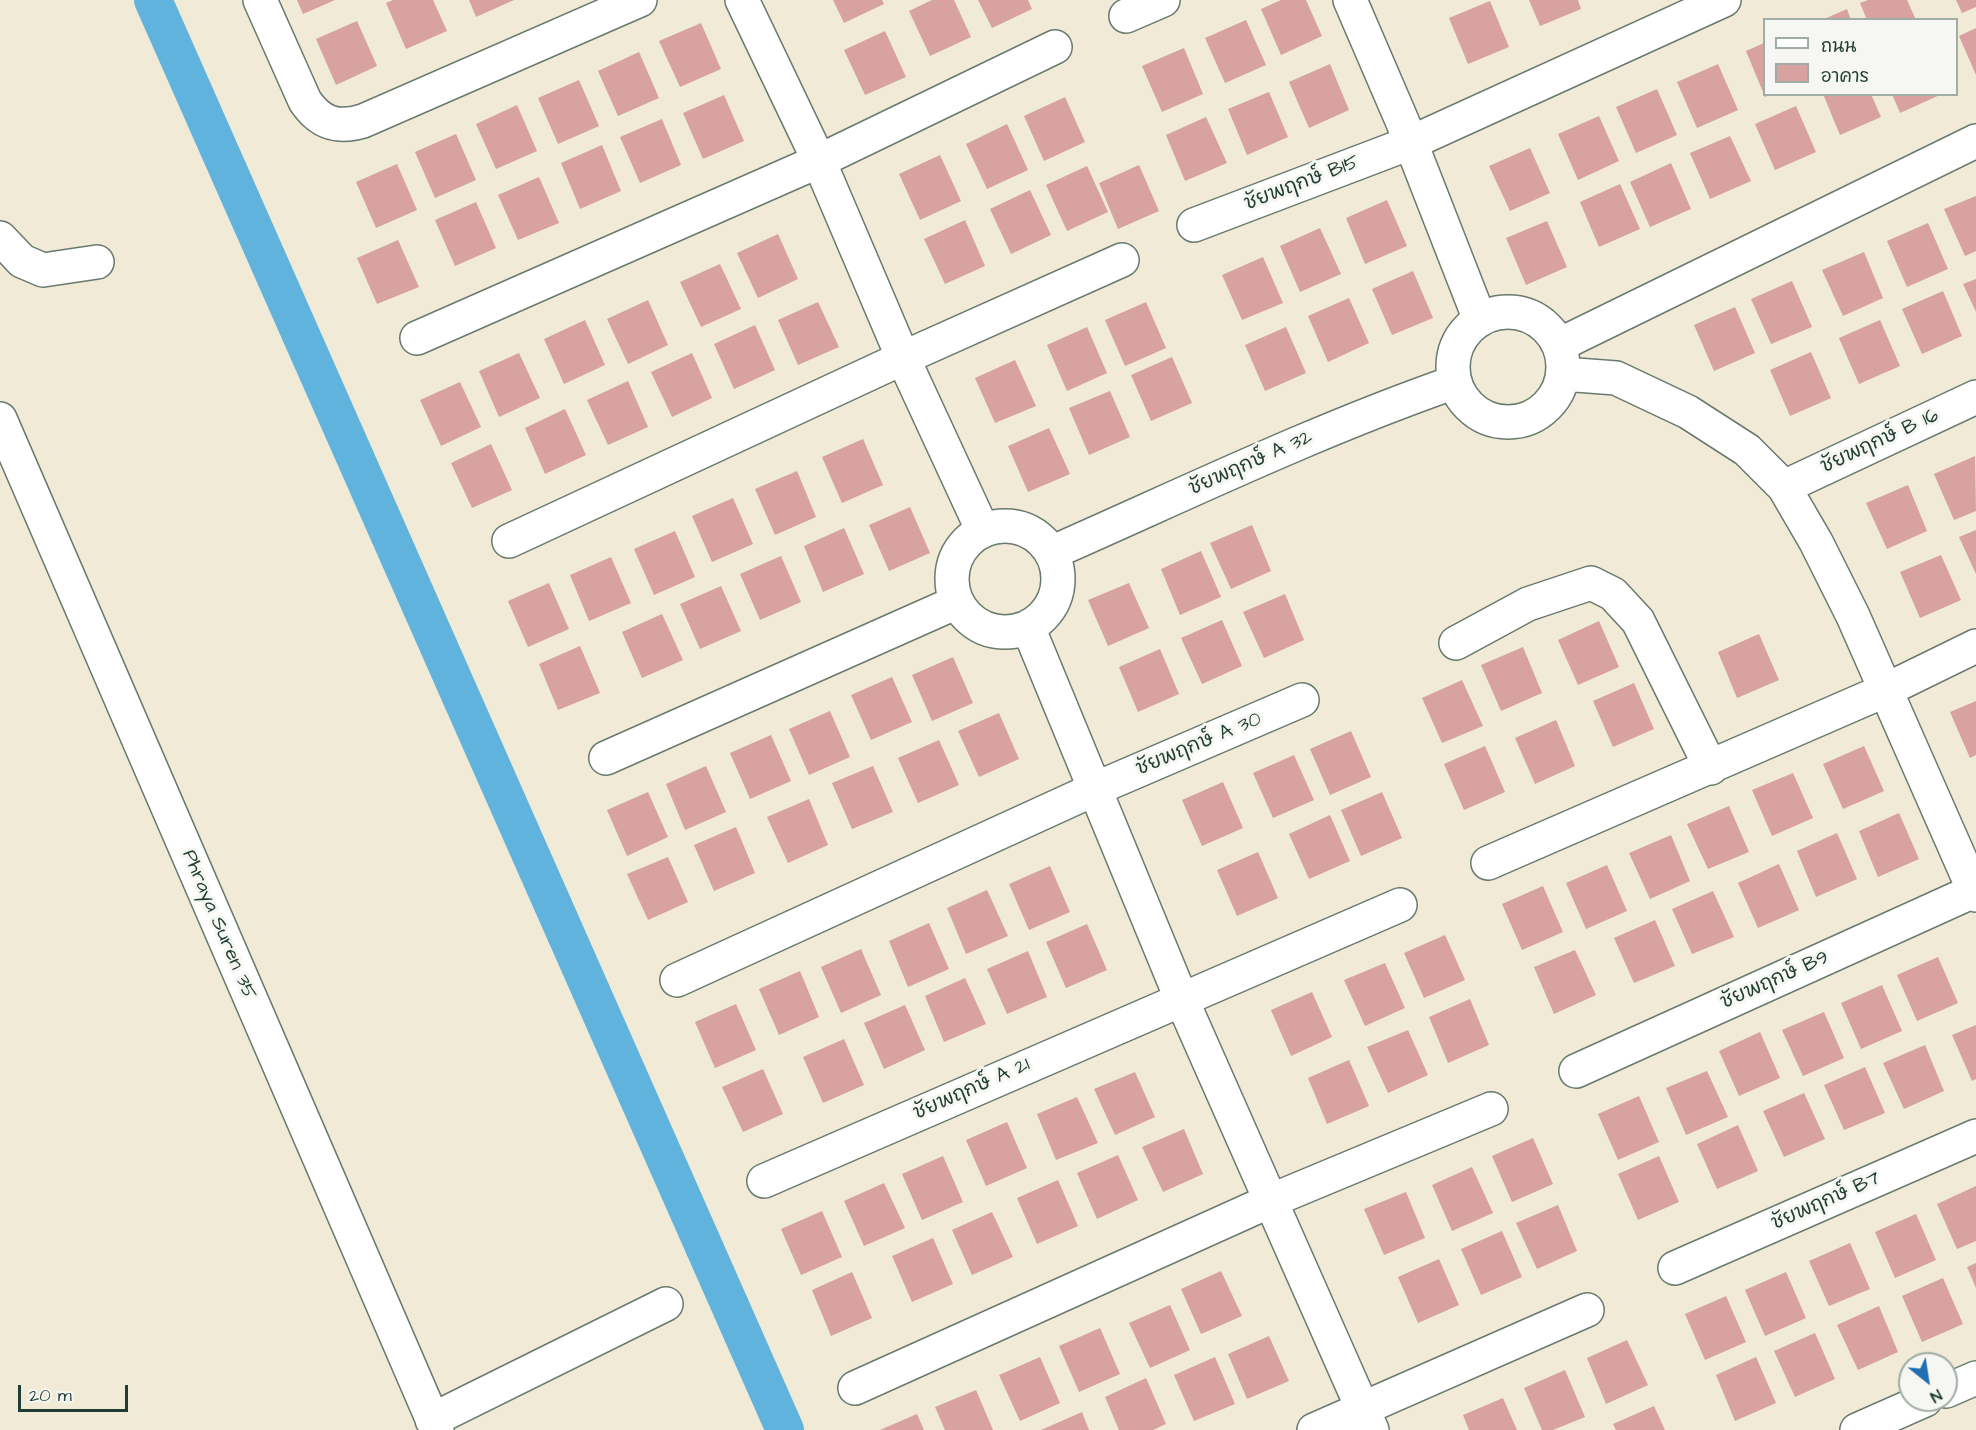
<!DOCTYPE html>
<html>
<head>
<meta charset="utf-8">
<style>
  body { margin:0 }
  #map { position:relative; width:1976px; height:1430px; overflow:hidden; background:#f0ead6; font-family:"Architects Daughter","Playpen Sans Thai",sans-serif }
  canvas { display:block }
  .legend { position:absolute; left:1763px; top:18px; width:195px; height:78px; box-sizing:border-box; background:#f6f6f2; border:2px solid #a0aca6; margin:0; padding:8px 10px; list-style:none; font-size:18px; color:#1f3d34 }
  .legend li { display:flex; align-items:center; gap:12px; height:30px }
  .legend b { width:30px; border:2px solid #a0aca6 }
  .north { position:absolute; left:1898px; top:1352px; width:60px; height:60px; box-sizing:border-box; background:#f6f6f2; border:2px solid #a0aca6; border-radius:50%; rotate:150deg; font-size:16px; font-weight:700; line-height:24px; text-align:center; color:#1f3d34 }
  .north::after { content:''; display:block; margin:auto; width:21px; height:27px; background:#1f6fb2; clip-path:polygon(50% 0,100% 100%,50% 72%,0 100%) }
  .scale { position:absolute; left:18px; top:1385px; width:110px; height:27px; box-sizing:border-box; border:3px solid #1f3d34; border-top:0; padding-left:8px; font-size:18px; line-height:21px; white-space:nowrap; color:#1f3d34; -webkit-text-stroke:4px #f6f6f2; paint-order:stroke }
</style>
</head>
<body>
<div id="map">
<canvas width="1976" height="1430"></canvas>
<ul class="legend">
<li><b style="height:8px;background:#fff"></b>ถนน</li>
<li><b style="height:16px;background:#d7a29f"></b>อาคาร</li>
</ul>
<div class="north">N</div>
<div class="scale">20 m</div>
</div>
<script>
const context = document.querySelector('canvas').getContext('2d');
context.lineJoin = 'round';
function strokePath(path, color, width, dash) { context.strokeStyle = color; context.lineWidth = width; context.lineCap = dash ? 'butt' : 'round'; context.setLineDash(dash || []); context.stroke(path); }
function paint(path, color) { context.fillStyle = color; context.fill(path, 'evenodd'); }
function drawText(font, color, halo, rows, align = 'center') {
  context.font = font + ' "Architects Daughter","Playpen Sans Thai",sans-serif'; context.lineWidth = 6; context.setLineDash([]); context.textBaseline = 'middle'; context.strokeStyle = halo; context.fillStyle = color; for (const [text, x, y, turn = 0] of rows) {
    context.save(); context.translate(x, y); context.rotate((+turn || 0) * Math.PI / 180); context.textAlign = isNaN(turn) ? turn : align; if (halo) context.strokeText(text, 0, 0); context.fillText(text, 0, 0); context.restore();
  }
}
strokePath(new Path2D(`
  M153,0l632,1430`), '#60b3dc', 38);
paint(new Path2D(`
  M297,0h38l-32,14z
  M393,0h40l14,31 -41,18 -20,-46z
  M469,0h45l-38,17z
  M833,0h49l2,4 -40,19z
  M932,0h22l17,37 -41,19 -21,-45z
  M978,0h50l4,9 -40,19z
  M1281,0h25l16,36 -41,19 -20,-46z
  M1529,0h49l3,9 -41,17z
  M1868,0h39l9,20h-49l-7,-17z
  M1956,0h20v7l-14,6z
  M1490,1l19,46 -41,17 -19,-46z
  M1847,9l4,11h-29z
  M1246,20l20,45 -41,18 -20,-45z
  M357,21l20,45 -41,19 -20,-46z
  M701,23l20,46 -41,18 -21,-46z
  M1976,28v47l-17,-39z
  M885,31l21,46 -41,18 -21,-45z
  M1764,43v51h7l-6,3 -19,-46z
  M1184,48l19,46 -41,18 -20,-46z
  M639,52l20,46 -41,18 -20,-45z
  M1330,64l19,46 -40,18 -20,-46z
  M1718,64l20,46 -41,18 -20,-46z
  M579,80l20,46 -41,18 -20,-46z
  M1657,89l20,46 -41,18 -20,-46z
  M1269,92l19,45 -41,18 -19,-46z
  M1823,94h48l10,23 -41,18z
  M1892,94h50l-42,19z
  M724,95l20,46 -41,18 -20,-46z
  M1065,97l20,45 -41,19 -20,-45z
  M517,105l20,46 -41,18 -20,-45z
  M1796,106l20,46 -41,18 -20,-46z
  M1599,116l20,45 -41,19 -20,-46z
  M1206,117l21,46 -42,18 -19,-46z
  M662,119l19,46 -41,18 -20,-46z
  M1007,124l21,46 -41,19 -21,-45z
  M456,134l20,46 -41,18 -20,-46z
  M1730,136l21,45 -41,18 -20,-46z
  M602,145l19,46 -41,18 -19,-46z
  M1530,148l20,45 -40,18 -21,-45z
  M940,155l21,46 -41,19 -21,-46z
  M1671,163l20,46 -41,18 -20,-45z
  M397,164l20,46 -41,18 -20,-46z
  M1139,165l20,46 -41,18 -19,-46z
  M1087,166l21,46 -41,19 -21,-46z
  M539,177l20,46 -41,17 -20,-45z
  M1620,184l20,45 -41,18 -19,-45z
  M1030,190l21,45 -40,19 -21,-45z
  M1976,196v55l-11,5 -21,-47z
  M1387,200l20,46 -42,18 -19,-46z
  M476,202l20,46 -41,18 -20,-46z
  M965,220l20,46 -40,18 -21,-45z
  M1547,221l20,46 -41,18 -20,-47z
  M1928,223l20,46 -41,18 -20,-46z
  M1320,228l21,46 -41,18 -20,-46z
  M778,234l20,45 -40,19 -21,-45z
  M398,240l21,47 -42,17 -20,-46z
  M1864,252l19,46 -40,18 -21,-46z
  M1263,257l20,46 -41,17 -20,-45z
  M720,264l21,45 -40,18 -21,-45z
  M1413,271l20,47 -41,17 -20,-46z
  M1976,279v33l-13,-28z
  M1792,281l20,46 -41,17 -20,-45z
  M1943,291l19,45 -40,18 -20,-45z
  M1349,298l20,45 -41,19 -20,-46z
  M648,300l20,45 -40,19 -21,-45z
  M818,302l21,45 -41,18 -20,-45z
  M1146,302l20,46 -41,18 -20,-46z
  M1735,307l20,46 -41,18 -20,-46z
  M585,320l20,45 -41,19 -20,-45z
  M1880,320l20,46 -41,18 -20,-46z
  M755,325l20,45 -41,19 -20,-45z
  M1087,327l20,46 -40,18 -20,-46z
  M1286,327l20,46 -41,18 -20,-46z
  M1811,352l20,46 -41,18 -20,-46z
  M519,353l21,45 -41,19 -20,-46z
  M692,353l20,45 -40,19 -21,-45z
  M1172,357l20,46 -41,18 -20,-46z
  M1015,360l21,46 -41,17 -20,-45z
  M628,381l20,46 -40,18 -21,-45z
  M460,382l21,45 -40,19 -21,-46z
  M1110,391l20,46 -41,18 -20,-47z
  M565,409l21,46 -41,19 -20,-46z
  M1049,428l21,46 -42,18 -20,-46z
  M863,439l20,46 -41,18 -20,-46z
  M491,444l21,46 -40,18 -21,-45z
  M1975,456l1,55 -22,9 -20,-46z
  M797,471l19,46 -41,18 -20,-46z
  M1908,485l19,46 -40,18 -21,-46z
  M733,498l20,46 -41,18 -20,-46z
  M910,507l20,46 -41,18 -20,-46z
  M1252,525l19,46 -40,18 -21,-46z
  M844,528l20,46 -41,18 -19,-46z
  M1976,530v44l-17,-37z
  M675,531l20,46 -41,18 -20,-46z
  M1201,551l20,46 -41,18 -19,-46z
  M1941,555l20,45 -41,18 -20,-46z
  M781,556l20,46 -41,18 -20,-46z
  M611,557l20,46 -42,18 -19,-46z
  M549,583l20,46 -41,18 -20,-46z
  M1129,583l20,45 -41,18 -20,-46z
  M721,586l20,45 -41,18 -20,-45z
  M1285,594l19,46 -40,18 -21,-46z
  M662,614l21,46 -41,18 -20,-46z
  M1222,620l20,46 -40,18 -21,-46z
  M1599,621l20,46 -41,18 -20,-45z
  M1759,634l20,46 -42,18 -19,-46z
  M580,646l20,47 -42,17 -19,-46z
  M1523,647l19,46 -41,18 -20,-46z
  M1160,649l19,45 -41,18 -19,-45z
  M953,657l20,46 -41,18 -20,-46z
  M892,677l20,45 -41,18 -20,-45z
  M1462,680l21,46 -41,17 -20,-45z
  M1634,683l20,46 -41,18 -20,-46z
  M1976,701v54l-6,3 -20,-46z
  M830,711l20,46 -41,18 -20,-46z
  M999,713l20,46 -40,18 -21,-46z
  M1556,720l19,46 -40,18 -20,-46z
  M1351,731l20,46 -41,18 -20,-46z
  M771,735l20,46 -41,18 -20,-46z
  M939,740l20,45 -41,18 -20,-45z
  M1485,746l20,46 -41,18 -20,-46z
  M1864,746l20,45 -41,18 -20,-45z
  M1294,755l20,45 -41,18 -20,-45z
  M706,766l20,46 -41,18 -19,-46z
  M873,766l20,46 -41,17 -20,-46z
  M1793,773l20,45 -41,18 -20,-46z
  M1223,782l20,46 -41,18 -20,-46z
  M648,792l20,45 -41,19 -20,-46z
  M1382,792l20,46 -41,18 -20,-46z
  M809,799l19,46 -40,18 -21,-46z
  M1729,806l20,46 -41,17 -21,-45z
  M1899,813l20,46 -41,18 -19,-46z
  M1330,815l20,46 -41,18 -20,-45z
  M736,827l19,46 -41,18 -20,-46z
  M1837,833l20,46 -41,18 -19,-46z
  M1671,835l19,46 -40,18 -21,-46z
  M1258,852l20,46 -41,18 -20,-46z
  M668,857l20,45 -40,18 -21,-46z
  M1779,864l20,46 -41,18 -20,-45z
  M1607,865l20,46 -41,18 -20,-46z
  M1050,866l20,46 -41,18 -20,-46z
  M1543,886l20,46 -41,18 -20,-46z
  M987,890l21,46 -42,18 -19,-46z
  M1713,891l21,46 -42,17 -20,-45z
  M1655,920l20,46 -41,17 -20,-45z
  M929,923l20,46 -41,18 -19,-46z
  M1087,924l20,46 -41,18 -20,-46z
  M1445,935l20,45 -41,18 -20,-45z
  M861,949l20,46 -40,18 -20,-46z
  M1575,950l21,45 -42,19 -20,-47z
  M1028,951l19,46 -40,17 -20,-45z
  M1938,957l20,46 -41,18 -20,-46z
  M1385,963l20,45 -40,18 -21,-46z
  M800,971l19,46 -40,18 -20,-46z
  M965,978l21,46 -42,18 -19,-46z
  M1882,985l20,46 -41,18 -20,-46z
  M1312,992l20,45 -41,19 -20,-46z
  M1470,999l19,46 -41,18 -19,-46z
  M736,1004l20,46 -41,18 -20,-46z
  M905,1005l20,45 -41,19 -20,-46z
  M1824,1012l20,46 -41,18 -21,-46z
  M1976,1025v54l-4,2 -20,-46z
  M1408,1030l20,45 -40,18 -21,-46z
  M1760,1032l20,46 -41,18 -20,-45z
  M844,1039l20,46 -41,18 -20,-46z
  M1925,1045l19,46 -40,18 -21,-46z
  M1349,1060l20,46 -42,18 -19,-46z
  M1865,1067l20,46 -41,17 -20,-45z
  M763,1069l20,45 -40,18 -21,-45z
  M1707,1071l21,46 -42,18 -20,-47z
  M1135,1072l20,45 -40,18 -21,-46z
  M1804,1093l21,46 -41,18 -21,-46z
  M1639,1096l20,46 -41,18 -20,-46z
  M1077,1097l21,46 -42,17 -19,-46z
  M1007,1122l20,46 -41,18 -20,-46z
  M1738,1125l20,46 -41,18 -20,-45z
  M1184,1129l19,45 -40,18 -21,-45z
  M1533,1138l20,46 -41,18 -20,-46z
  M1118,1155l20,45 -41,19 -20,-46z
  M943,1156l20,46 -41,18 -20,-46z
  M1659,1156l20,46 -41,18 -20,-46z
  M1472,1167l21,46 -41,18 -20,-46z
  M1058,1180l20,46 -41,18 -20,-46z
  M884,1183l21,45 -41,18 -20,-45z
  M1976,1186v55l-19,8 -20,-45z
  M1406,1192l19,46 -41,17 -20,-46z
  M1558,1205l19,46 -40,18 -21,-46z
  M822,1211l20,46 -41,18 -20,-46z
  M992,1212l21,45 -41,18 -20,-45z
  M1916,1214l20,46 -41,18 -20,-46z
  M1502,1231l20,46 -41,18 -20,-46z
  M933,1238l20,46 -41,18 -20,-46z
  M1850,1243l20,46 -41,17 -20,-45z
  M1439,1259l20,46 -41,18 -20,-46z
  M1976,1263v25l-9,-21z
  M1221,1271l21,45 -41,18 -20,-45z
  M852,1272l20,46 -41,18 -19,-46z
  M1786,1272l20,46 -41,18 -20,-46z
  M1943,1278l20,46 -41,18 -20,-46z
  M1726,1296l20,46 -41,18 -20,-46z
  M1170,1305l20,45 -40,18 -21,-45z
  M1879,1306l19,46 -40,18 -21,-45z
  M1100,1328l20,46 -41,18 -20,-46z
  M1815,1333l20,46 -40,18 -21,-46z
  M1269,1336l20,45 -42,18 -19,-45z
  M1627,1340l21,45 -42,19 -19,-46z
  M1040,1357l20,46 -40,18 -21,-46z
  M1215,1357l20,47 -41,17 -20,-46z
  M1756,1357l20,46 -41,18 -19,-46z
  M1565,1370l20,47 -32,13h-11l-18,-42z
  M1146,1378l20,46 -13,6h-34l-14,-33z
  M976,1390l17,40h-48l-10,-23z
  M1503,1398l14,32h-48l-6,-15z
  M1654,1406l11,24h-49l-3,-6z
  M1082,1412l7,18h-48z
  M917,1414l7,16h-44z`), '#d7a29f');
const minor = new Path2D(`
  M260,0l45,101c15,22 32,28 58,20l277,-121
  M742,0l77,161 84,197 80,173
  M1350,0l53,123 77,197
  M1126,16l37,-16
  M1194,225l216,-82 314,-143
  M0,238l22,23 21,9 54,-8
  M1453 367a55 55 0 1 1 110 0a55 55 0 1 1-110 0Z
  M417,338l402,-177 236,-114
  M1559,345l417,-204
  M1563,374l53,4 72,34 59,38 37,37 32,55 37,74 123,279
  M0,419l437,1011
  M1784,487l192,-90
  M952 579a53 53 0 1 1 106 0a53 53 0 1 1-106 0Z
  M509,541l394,-183 219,-98
  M1051,553c134,-59 266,-123 404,-171
  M1028,627l153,371 191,432
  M1456,643l72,-39 63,-21 22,11 25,27 73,147
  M606,758l351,-156
  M1488,863l398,-173 90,-44
  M677,980l418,-191 207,-89
  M1576,1071l400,-181
  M764,1181l636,-276
  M1675,1268l301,-132
  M855,1388l415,-187 221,-92
  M1946,1391l30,-13
  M432,1420l234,-116
  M1314,1430l273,-120
  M1857,1430l68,-30`);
strokePath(minor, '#687a6d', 36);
strokePath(minor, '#fff', 33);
drawText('20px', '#1f3d34', '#f6f6f2', [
  ["ชัยพฤกษ์ B15",1302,184,-21],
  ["ชัยพฤกษ์ B 16",1880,442,-25],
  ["ชัยพฤกษ์ A 32",1251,464,-24],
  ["ชัยพฤกษ์ A 30",1199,745,-23],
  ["Phraya Suren 35",218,925,67],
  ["ชัยพฤกษ์ B9",1775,981,-24],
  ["ชัยพฤกษ์ A 21",972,1090,-24],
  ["ชัยพฤกษ์ B7",1826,1202,-24]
]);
</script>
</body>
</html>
